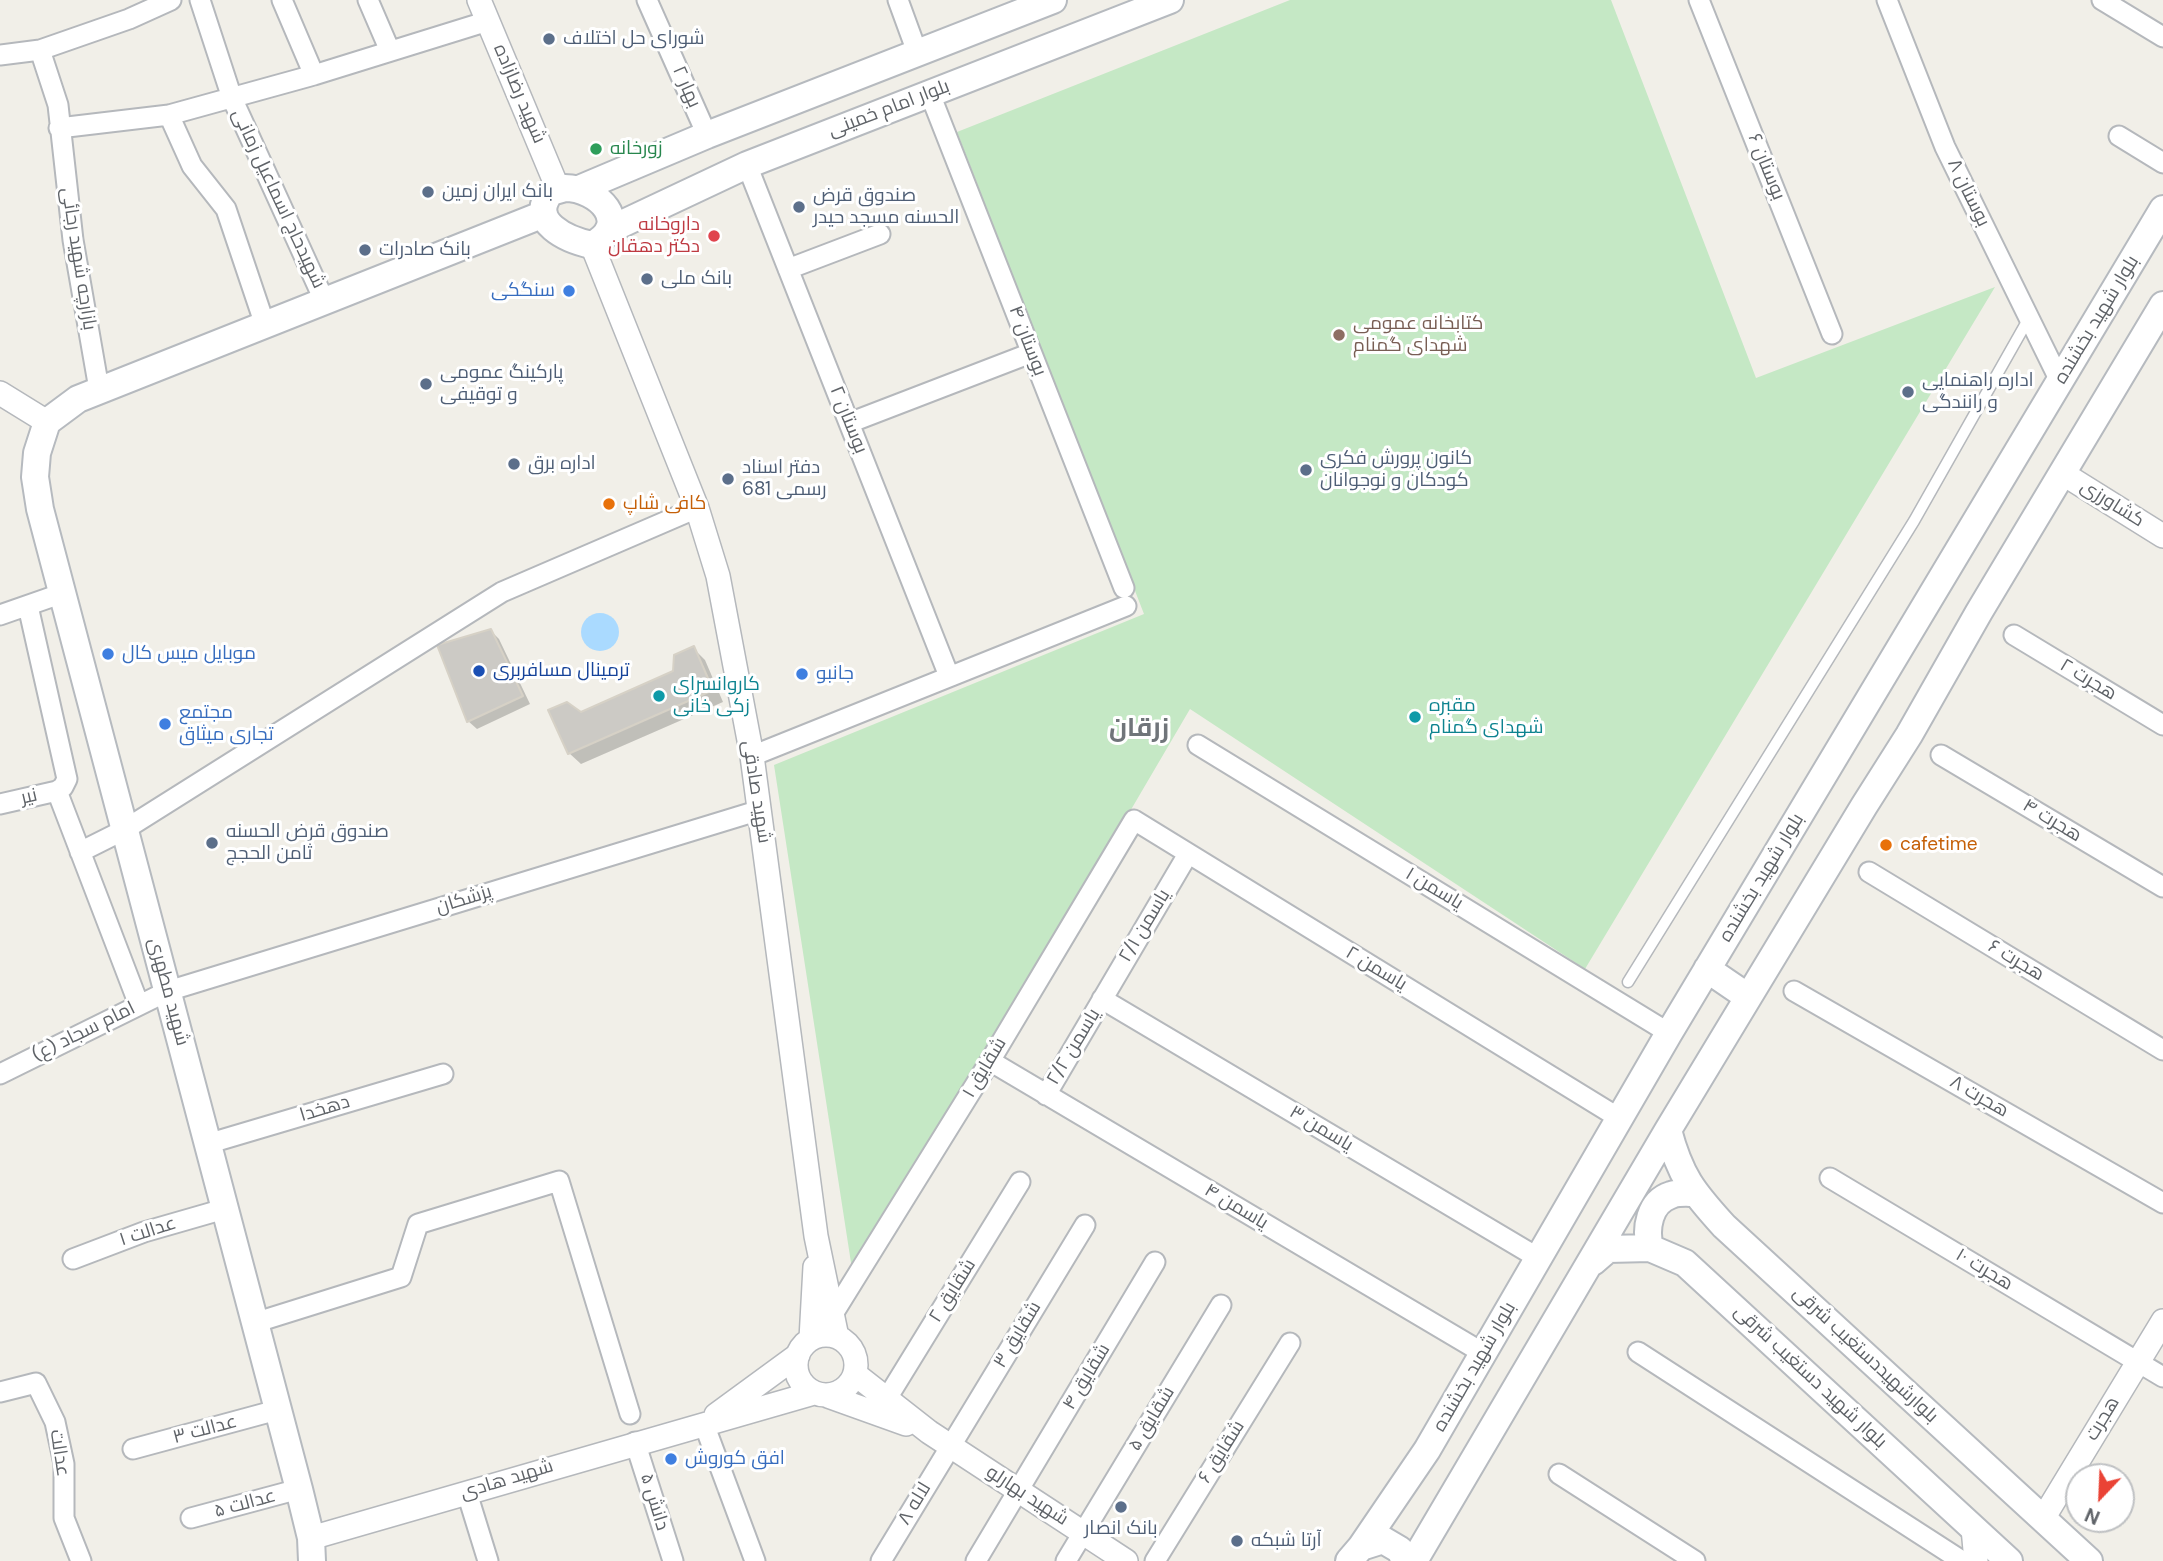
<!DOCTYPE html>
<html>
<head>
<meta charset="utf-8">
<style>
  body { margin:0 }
  #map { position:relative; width:2163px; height:1561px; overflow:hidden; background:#f1efe8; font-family:"DM Sans",sans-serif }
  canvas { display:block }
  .north { position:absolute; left:2065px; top:1463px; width:70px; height:70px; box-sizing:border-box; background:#fff; border:2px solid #bfc1c3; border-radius:50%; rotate:203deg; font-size:19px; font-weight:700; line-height:28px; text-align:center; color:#5f6368 }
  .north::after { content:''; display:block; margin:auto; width:24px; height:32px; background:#ea4335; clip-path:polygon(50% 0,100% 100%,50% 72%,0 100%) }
</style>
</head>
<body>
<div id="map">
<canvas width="2163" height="1561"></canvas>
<div class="north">N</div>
</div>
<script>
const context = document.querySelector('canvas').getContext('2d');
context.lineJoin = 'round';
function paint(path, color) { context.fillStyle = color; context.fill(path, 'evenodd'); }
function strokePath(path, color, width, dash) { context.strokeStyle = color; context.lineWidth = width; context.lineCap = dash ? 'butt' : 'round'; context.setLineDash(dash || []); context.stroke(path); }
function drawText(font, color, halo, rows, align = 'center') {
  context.font = font + ' "DM Sans",Cairo,sans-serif'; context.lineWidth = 6; context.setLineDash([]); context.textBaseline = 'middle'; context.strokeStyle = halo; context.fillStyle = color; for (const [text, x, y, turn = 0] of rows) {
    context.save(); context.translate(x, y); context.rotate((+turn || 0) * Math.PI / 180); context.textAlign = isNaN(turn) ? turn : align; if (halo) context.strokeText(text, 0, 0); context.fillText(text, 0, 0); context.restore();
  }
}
paint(new Path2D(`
  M1290,0h321l145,378 239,-91 -410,682 -395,-260 -336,573 -80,-517 370,-151 -187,-482z`), '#c5e8c5');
paint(new Path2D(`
  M581 632a19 19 0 1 1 38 0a19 19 0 1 1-38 0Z`), '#aadaff');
paint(new Path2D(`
  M491,631l8,8 31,65 -53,25 -9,-8z
  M693,648l12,12 18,42 -142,62 -12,-11 12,-39 94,-41z`), '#0003');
const building = new Path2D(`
  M491,629l32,67 -56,26 -30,-77z
  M694,646l19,44 -145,64 -20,-44 19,-8 14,10 92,-41 1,-16z`);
paint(building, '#cccac5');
strokePath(building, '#d6d1c6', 2);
const service = new Path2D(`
  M1628,982l286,-461 115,-203`);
const minor = new Path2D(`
  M200,0l32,98 92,202
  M282,0l32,75
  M368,0l22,51
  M647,0l60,135
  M898,0l19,52
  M1699,0l133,334
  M1887,0l58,147 115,234
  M2102,0l61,37
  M40,50l18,55 15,135 26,149
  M0,55l40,-5 89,-31 42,-19
  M930,94l194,494
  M169,115l23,51 34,43 39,116
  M59,128l110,-13 145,-40 174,-54
  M2119,136l44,27
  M747,165l202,511
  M788,269l92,-35
  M849,423l182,-70
  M28,606l39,173 -4,8 -6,4
  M0,615l63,-22
  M2014,635l149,90
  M1198,745l471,288
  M1941,755l222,132
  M752,756l374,-150
  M57,791l82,214
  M0,804l57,-13
  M80,852l44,-22 378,-238 195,-84
  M1869,872l294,178
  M1794,991l369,212
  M1102,999l438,260
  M990,1061l493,292
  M0,1074l168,-83 592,-181
  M1046,1095l142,-241
  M207,1144l236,-70
  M1830,1178l333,199
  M73,1259l71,-27 80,-23
  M833,1314l157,-253 144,-241 485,298
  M254,1323l147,-46 17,-53 141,-43 71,233
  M1638,1352l324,209
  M0,1392l36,-9 19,39 9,42v54l17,43
  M886,1400l134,-218
  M704,1424l51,137
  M635,1442l38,119
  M133,1449l144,-39
  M1559,1474l136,87
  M467,1493l21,68
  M191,1518l108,-29
  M881,1561l204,-336
  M976,1561l179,-299
  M1066,1561l155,-256
  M1155,1561l135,-218`);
const tertiary = new Path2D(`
  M479,0l79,189
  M592,245l105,263 21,68 34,180 64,480 21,101
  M0,393l47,29
  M2062,473l101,63
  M796 1365a30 30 0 1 1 60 0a30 30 0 1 1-60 0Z
  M811,1339l4,-72
  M855,1374l74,58 197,129
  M825,1395l81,29
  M716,1415l82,-60
  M2044,1517l119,-196
  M1973,1528l3,33
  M311,1538l503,-145`);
const secondary = new Path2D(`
  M565,188c33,0 68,35 27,57 -24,-5 -66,-23 -41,-53z
  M579,189l128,-54 346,-135
  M611,229l136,-64 423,-165
  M1707,969l41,28
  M1668,1130c12,46 25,62 56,96l365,335
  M1650,1248c-5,-19 -1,-46 21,-53 7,-3 16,-2 23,-2
  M1593,1262l15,-13 42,-1 35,15 324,298
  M1361,1547l66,-97 242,-417 494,-824
  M312,1561l-1,-23 -12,-49 -259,-980 -5,-32 2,-24 10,-31 31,-23 466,-185
  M1349,1561l12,-14 22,-7 17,10 5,11
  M1414,1561l254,-431 196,-324 45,-71 70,-123 184,-307`);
strokePath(service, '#b5b8bc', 13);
strokePath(minor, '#b5b8bc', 23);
strokePath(tertiary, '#b5b8bc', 26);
strokePath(secondary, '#b6babf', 30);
strokePath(service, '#fff', 10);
strokePath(minor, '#fff', 19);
strokePath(tertiary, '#fff', 23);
strokePath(secondary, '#fff', 26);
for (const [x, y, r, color] of [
  [549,39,7,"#5c6f8a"],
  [596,149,7,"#2e9e5b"],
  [428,192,7,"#5c6f8a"],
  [799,207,7,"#5c6f8a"],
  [714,236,7,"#e0444e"],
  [365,250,7,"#5c6f8a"],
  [647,279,7,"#5c6f8a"],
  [569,291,7,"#3f7fe0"],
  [1339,335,7,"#8d6e63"],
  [426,384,7,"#5c6f8a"],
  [1908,392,7,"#5c6f8a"],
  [514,464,7,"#5c6f8a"],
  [1306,470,7,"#5c6f8a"],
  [728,479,7,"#5c6f8a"],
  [609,504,7,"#e8710a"],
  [108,654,7,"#3f7fe0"],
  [479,671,7,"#1a4fb4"],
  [802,674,7,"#3f7fe0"],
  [659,696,7,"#0f9aa8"],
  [1415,717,7,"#0f9aa8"],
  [165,724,7,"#3f7fe0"],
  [212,843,7,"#5c6f8a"],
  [1886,845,7,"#e8710a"],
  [671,1459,7,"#3f7fe0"],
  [1121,1507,7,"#5c6f8a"],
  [1237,1541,7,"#5c6f8a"]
]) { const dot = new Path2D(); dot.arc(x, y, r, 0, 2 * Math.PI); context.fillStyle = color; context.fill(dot); strokePath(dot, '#fff', 2.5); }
drawText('19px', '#4e5e75', '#fff', [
  ["شورای حل اختلاف",563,39],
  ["بانک ایران زمین",442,192],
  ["صندوق قرض",813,196],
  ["الحسنه مسجد حیدر",813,218],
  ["بانک صادرات",379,250],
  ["بانک ملی",661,279],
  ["پارکینگ عمومی",440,373],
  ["و توقیفی",440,395],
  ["اداره راهنمایی",1922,381],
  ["و رانندگی",1922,403],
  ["کانون پرورش فکری",1320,459],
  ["کودکان و نوجوانان",1320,481],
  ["اداره برق",528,464],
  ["دفتر اسناد",742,468],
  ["رسمی 681",742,490],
  ["صندوق قرض الحسنه",226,832],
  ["ثامن الحجج",226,854],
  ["بانک انصار",1121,1529,"center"],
  ["آرتا شبکه",1251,1541]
], 'left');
drawText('19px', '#5f6368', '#fff', [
  ["بهار ۲",686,87,66],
  ["شهید رضازاده",519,94,67],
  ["بلوار امام خمینی",889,109,-21],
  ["بوستان ۶",1766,167,68],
  ["بوستان ۸",1968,193,64],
  ["شهیدحاج اسماعیل زمانی",278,199,65],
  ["بازارچه شهید رجائی",78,259,81],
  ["بلوار شهید بخشنده",2097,320,-59],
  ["بوستان ۴",1027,341,69],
  ["بوستان ۲",848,420,68],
  ["کشاورزی",2112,504,32],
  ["هجرت ۲",2088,680,31],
  ["شهید صادقی",756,792,81],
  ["نیر",29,797,-13],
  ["هجرت ۴",2052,821,31],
  ["بلوار شهید بخشنده",1762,878,-59],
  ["یاسمن ۱",1434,889,31],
  ["پزشکان",464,900,-17],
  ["یاسمن ۲/۱",1145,926,-59],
  ["هجرت ۶",2016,961,31],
  ["یاسمن ۲",1376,969,31],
  ["شهید مطهری",168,992,75],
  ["امام سجاد (ع)",84,1032,-26],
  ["یاسمن ۲/۲",1074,1047,-59],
  ["شقایق ۱",985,1068,-59],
  ["هجرت ۸",1979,1097,30],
  ["دهخدا",325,1109,-17],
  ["یاسمن ۳",1321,1129,31],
  ["یاسمن ۴",1236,1207,31],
  ["عدالت ۱",148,1232,-18],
  ["هجرت ۱۰",1984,1270,31],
  ["شقایق ۲",953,1291,-58],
  ["شقایق ۳",1018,1335,-59],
  ["بلوارشهیددستغیب شرقی",1865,1355,43],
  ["بلوار شهید بخشنده",1475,1367,-60],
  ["شقایق ۴",1087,1377,-59],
  ["بلوار شهید دستغیب شرقی",1810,1377,43],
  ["شقایق ۵",1152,1419,-59],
  ["هجرت",2103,1419,-59],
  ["عدالت ۳",205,1430,-15],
  ["شقایق ۶",1222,1452,-58],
  ["عدالت",59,1453,81],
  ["شهید هادی",507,1480,-17],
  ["شهید بهارلو",1027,1496,33],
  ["دانش ۵",654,1502,73],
  ["عدالت ۵",245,1504,-15],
  ["لاله ۸",915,1504,-59]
]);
drawText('19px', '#27864d', '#fff', [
  ["زورخانه",610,149]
], 'left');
drawText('19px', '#be3a42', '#fff', [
  ["داروخانه",700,225],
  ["دکتر دهقان",700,247]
], 'right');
drawText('19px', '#366cbe', '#fff', [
  ["سنگکی",555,291,"right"],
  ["موبایل میس کال",122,654],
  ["جانبو",816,674],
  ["مجتمع",179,713],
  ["تجاری میثاق",179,735],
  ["افق کوروش",685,1459]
], 'left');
drawText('19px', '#785e54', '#fff', [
  ["کتابخانه عمومی",1353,324],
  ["شهدای گمنام",1353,346]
], 'left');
drawText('19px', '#c56008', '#fff', [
  ["کافی شاپ",623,504],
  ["cafetime",1900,845]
], 'left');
drawText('19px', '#164399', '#fff', [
  ["ترمینال مسافربری",493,671]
], 'left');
drawText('19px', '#0d838f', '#fff', [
  ["کاروانسرای",673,685],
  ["زکی خانی",673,707],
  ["مقبره",1429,706],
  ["شهدای گمنام",1429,728]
], 'left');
drawText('bold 26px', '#70757a', '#fff', [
  ["زرقان",1139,729]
]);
</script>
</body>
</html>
